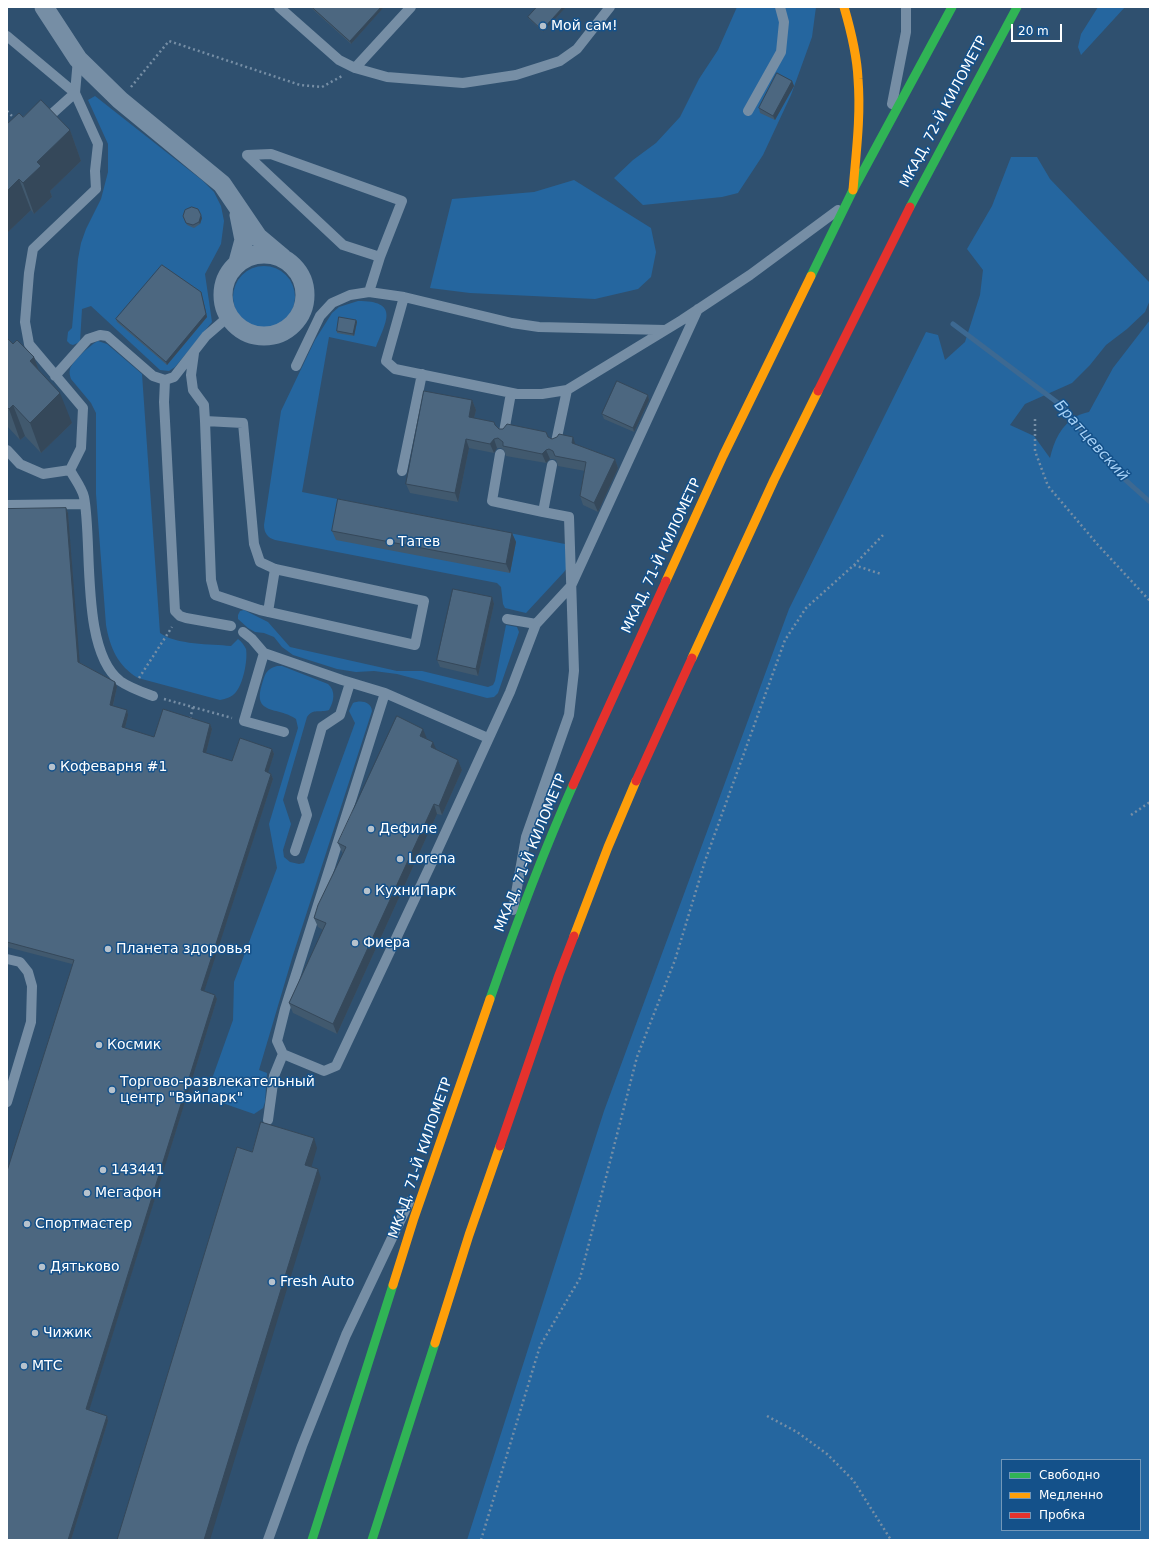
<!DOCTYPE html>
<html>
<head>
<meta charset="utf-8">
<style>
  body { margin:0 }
  #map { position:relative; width:1157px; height:1547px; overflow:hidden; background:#2f506f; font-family:"DejaVu Sans",sans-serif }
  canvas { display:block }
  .frame { position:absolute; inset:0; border:8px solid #fff; pointer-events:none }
  .legend { position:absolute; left:1001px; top:1459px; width:140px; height:72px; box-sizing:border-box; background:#14518a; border:1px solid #7297b9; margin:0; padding:5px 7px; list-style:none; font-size:12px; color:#fff }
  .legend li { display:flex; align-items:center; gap:8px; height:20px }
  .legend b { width:20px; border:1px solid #7297b9 }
  .scale { position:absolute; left:1011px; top:24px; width:51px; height:18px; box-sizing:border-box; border:2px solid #fff; border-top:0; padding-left:5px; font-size:12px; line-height:14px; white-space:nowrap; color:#fff; -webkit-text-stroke:3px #14518a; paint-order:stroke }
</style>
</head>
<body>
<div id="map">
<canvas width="1157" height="1547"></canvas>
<div class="frame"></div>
<ul class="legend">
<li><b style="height:5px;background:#30b455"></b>Свободно</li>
<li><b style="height:5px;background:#ff9f0a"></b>Медленно</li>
<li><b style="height:5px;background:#e5322d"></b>Пробка</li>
</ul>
<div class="scale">20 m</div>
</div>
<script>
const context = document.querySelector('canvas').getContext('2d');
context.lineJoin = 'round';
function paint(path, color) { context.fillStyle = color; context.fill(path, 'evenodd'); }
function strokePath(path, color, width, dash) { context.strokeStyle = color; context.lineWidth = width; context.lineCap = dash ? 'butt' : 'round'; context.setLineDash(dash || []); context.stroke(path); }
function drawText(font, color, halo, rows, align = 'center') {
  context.font = font + ' "DejaVu Sans",sans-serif'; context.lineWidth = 3; context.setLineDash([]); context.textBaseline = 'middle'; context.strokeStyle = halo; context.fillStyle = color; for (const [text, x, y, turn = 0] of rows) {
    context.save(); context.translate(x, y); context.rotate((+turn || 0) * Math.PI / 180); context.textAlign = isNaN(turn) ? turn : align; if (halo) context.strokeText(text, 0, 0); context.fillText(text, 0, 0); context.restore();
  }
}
paint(new Path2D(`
  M737,7h79l-4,30 -21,58 -28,60 -25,38 -16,4 -79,8 -29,-27 19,-18 23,-17 24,-26 19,-38 19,-29z
  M1098,7h27l-44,48 -3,-8 3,-13z
  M95,96l108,85 11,11 7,14 3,15 -3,23 -16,30 7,48 -37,45 -6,4 -9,-1 -69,-64 -9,3 -2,33 -7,3 -3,-1 -3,-3 1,-9 4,-4 6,-69 3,-16 5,-14 15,-30 7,-27v-28l-20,-44z
  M1011,157h26l13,22 100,104v17l-5,12 -18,17 -21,16 -16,20 -18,18 -47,21 -15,21 24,11 16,22c4,-17 11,-33 27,-42 3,-2 8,-3 12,-4l24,-44 37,-48v1220h-683l137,-429 185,-502 137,-277 12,3 7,25 20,-18 15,-47 3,-25 -16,-21 25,-43zM1002,1460h138v70h-138z
  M574,180l77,48 5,24 -5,25 -13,12 -43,10 -125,-6 -40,-5 22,-89 82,-7z
  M233 297a31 31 0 1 1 62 0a31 31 0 1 1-62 0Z
  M358,301c41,0 29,19 18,46l-47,-10 -27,155 273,54 -6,19 -5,7 -38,41 -21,-5 -2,-4 -2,-17 -4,-4 -222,-43c-7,-2 -11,-7 -11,-15l17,-114 34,-71 17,-27 7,-6z
  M98,341l9,3 35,30 18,259c16,12 51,11 71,13l7,-7c4,3 6,6 8,10 2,11 -3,35 -10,43 -4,5 -10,7 -16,8l-82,-22c-20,-12 -28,-30 -32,-53l-10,-131v-81l-5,-10 -20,-24c-1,-3 -2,-6 -1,-10 2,-7 21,-25 28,-28z
  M244,610l24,12 22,25 107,24h25l66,16 5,-2 2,-4 11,-56 11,2 2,5 -21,61 -4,4 -7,1 -90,-24 -23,-3 -18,1 -19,-3 -44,-14 -11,-8 -8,-10 -10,-4 -9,-1 -7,-4 -10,-9v-4l2,-4z
  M277,666h5l46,18c8,7 6,17 1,26 -9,3 -16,-2 -22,7l-24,83 8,24 -8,26 1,7 6,5 9,2 5,-1 51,-140 -6,-12 4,-8c7,-3 18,-2 19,8l-79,244 -34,115 8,3 -2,29 -2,6 -9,6 -43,-15 -3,-4v-5l25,-70 1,-38 43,-114 -8,-44 29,-96 -2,-9c-18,-13 -44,-3 -34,-35 3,-10 4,-15 15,-18z`), '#25669f');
strokePath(new Path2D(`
  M953,324l109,82 49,61 39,35`), '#3d6992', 5);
strokePath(new Path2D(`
  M131,87l38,-46 131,44 22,2 20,-11
  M7,111l9,9
  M1035,419v32l13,35 50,59 52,56
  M854,565l27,9
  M139,678l33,-51
  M164,699l68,19
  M190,719l3,-12
  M1131,815l19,-13
  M767,1416l30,16 30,22 26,26 38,60
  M481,1540l59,-194 40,-68 57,-221 38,-97 30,-99 80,-221 21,-32 48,-43 30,-31`), '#768ea5', 2.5, [2, 3]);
strokePath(new Path2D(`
  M279,7l60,53 16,8 56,-61
  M7,36l68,57 3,-34
  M355,68l32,9 76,6 53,-8 44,-14 17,-12 33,-42
  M892,104l14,-72v-25
  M748,111l33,-59 3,-30 -4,-15
  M369,292l11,-35 -37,-12 -96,-90 24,-1 131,47 -22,56
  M404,297l-18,64 9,8 122,25h25l25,-4
  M194,353l-3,22 2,15 11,15 1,16 6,159 4,15 45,15 155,35 9,-44 -149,-32 -15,-7 -6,-18 -11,-121 -38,-2
  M296,366l24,-50 12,-13 18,-8 19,-3 35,5 108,26 27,4 126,3
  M55,376l33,-37 12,-4 7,1 46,40 12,4 9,-3 32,-41 22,-19
  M165,380l-1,22 11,209 5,5 6,2 45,8
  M504,432l7,-39
  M556,442l11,-52 115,-70 68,-45 88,-65
  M7,450l13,14 23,10 27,-4 11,-22 2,-40 -54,-64 -4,-22 4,-49 4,-24 63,-60 -1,-18 3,-27 -23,-51 -31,28
  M500,454l-8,47 51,11
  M70,470c4,8 12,18 14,27 9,46 -4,153 36,184 10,7 22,11 33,15
  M402,471l20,-97
  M7,505l78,-1
  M268,612l7,-43
  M507,619l29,5
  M243,632l9,7 12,14 78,27 43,13 103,45
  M264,653l-20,68 40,11
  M295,851l12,-36 -5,-17 20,-71 18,-12 10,-32
  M513,910l13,-73 43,-122 5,-44 -5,-154 -26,-5 9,-47
  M7,959l13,3 8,10 4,14 -1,36 -24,80
  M283,1054l-6,-13 8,-32 100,-316
  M268,1120l6,-44 9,-22 41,17 12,-5 96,-204 78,-170 26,-68 35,-38 127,-277
  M268,1540l34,-94 44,-111 63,-133`), '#768ea5', 10);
strokePath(new Path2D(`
  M44,7l34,52 42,41 102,84 36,53 25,21
  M223 295a41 41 0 1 1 82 0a41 41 0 1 1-82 0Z
  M238,262l6,-22 -5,-25`), '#768ea5', 19);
strokePath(new Path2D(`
  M910,207l107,-200
  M811,276l42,-86 99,-183
  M490,999c25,-72 52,-144 83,-214
  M312,1540l81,-255
  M372,1540l63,-197`), '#30b455', 9);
strokePath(new Path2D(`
  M844,7c7,24 13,48 14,72 3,37 -2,74 -5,111
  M666,581l57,-125 88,-180
  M692,658l82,-178 44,-89
  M574,936l34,-89 28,-66
  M393,1285l21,-67 76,-219
  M435,1343l34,-108 31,-89`), '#ff9f0a', 9);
strokePath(new Path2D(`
  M818,391l92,-184
  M636,781l56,-123
  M573,785l93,-204
  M500,1146l59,-171 15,-39`), '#e5322d', 9);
paint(new Path2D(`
  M310,7h74l-33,37z
  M537,7h29l-23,25 -14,-13 -1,-2z
  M792,81l2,5 -19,34 -15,-7 -1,-5z
  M23,117l47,13 11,31 -31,30 2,6 -18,17 -3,-4 -24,23z
  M183,216l19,2 -2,6 -6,4 -7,-3z
  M201,292l6,25 -40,48 -50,-43 -1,-3z
  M356,320l1,2 -3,14 -17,-3v-2z
  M7,338l6,6 21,13 5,14 33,52 -31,30 -16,-17 -5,4 -13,-14z
  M648,395l1,5 -15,32 -30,-13 -2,-5z
  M472,400l4,10 -2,8 22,8 3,3 49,8 4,2 23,5 40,15 3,9 -20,44 -15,-7 -3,-9 5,-25 -27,-5 -2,-6 -3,-1h-3l-4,4 -40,-7 -2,-6 -3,-2h-4l-3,5 -25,-5 -11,54 -48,-9 -4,-9z
  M66,508l2,5 11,149 36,20 2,5 -4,19 14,4 1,5 -3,13 29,9 56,-13 2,5 -6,24 26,8 40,-12 2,5 -6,18 3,2 2,5 -69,212 11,4 2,4 -128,411 18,6 1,5 -37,119 1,-576 -65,-17v-438z
  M332,531l180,2 4,9 -6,31 -174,-33z
  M492,597l2,7 -16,72 -38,-9 -3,-7z
  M427,739l9,11 22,10 4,10 -20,45 -5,-1 -100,220 -44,-21 -4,-10 34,-73 -5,-3 -4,-9 29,-65 -1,-1 -4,-9z`), '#41596e');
paint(new Path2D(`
  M381,7h3l-33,37 -1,-3z
  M563,7h3l-23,25 -1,-2z
  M792,81l2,5 -19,34 -2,-4z
  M70,130l11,31 -31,30 2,6 -18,17 -11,-31 14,-21z
  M19,179l12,31 -24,23v-42z
  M201,215l1,3 -2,6 -1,-2z
  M201,292l6,25 -40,48 -1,-3z
  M356,320l1,2 -3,14 -1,-2z
  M34,357l11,31 -15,-27z
  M60,393l12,30 -31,30 -11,-30z
  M648,395l1,5 -15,32 -1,-4z
  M472,400l4,10 -4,16 -3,-9z
  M13,405l12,31 -5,4 -11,-31z
  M573,437l3,9 -4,-3z
  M466,439l3,9 -11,54 -3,-9z
  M494,439l3,9 -3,5 -4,-9z
  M546,450l4,9 -4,4 -4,-9z
  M615,459l3,9 -20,44 -4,-9z
  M66,508l2,5 12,153 -2,-4z
  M512,533l4,9 -6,31 -4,-9z
  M492,597l2,7 -16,72 -2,-7z
  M115,682l2,5 -5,22 -2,-4z
  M127,710l1,5 -4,17 -2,-5z
  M210,724l2,5 -7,28 -2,-5z
  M423,729l4,10 -7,-3z
  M433,742l4,9 -6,-4z
  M272,749l2,5 -7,22 -2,-5z
  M458,760l4,10 -20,45 -3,-9z
  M271,774l2,5 -70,216 -2,-5z
  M434,804l3,10 -100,220 -4,-10z
  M215,995l2,4 -129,415 -2,-5z
  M314,1138l3,10 -8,27 -4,-10z
  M318,1169l3,9 -111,362h-6z
  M107,1416l1,5 -37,119h-3z`), '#35485a');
const building = new Path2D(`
  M312,7h69l-31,34z
  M537,7h26l-21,23 -14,-13z
  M777,73l15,8 -19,35 -14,-8z
  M41,100l29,30 -33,32 4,4 -18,17 -4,-4 -12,12v-67l12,-11 4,4z
  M192,207l6,2 3,6 -2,7 -6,3 -7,-2 -3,-7 2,-6z
  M162,265l39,27 5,22 -40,48 -50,-43z
  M339,317l17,3 -3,14 -16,-3z
  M7,338l6,6 4,-4 17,17 -4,4 30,32 -30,30 -17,-18 -4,4 -2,-2z
  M617,381l31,14 -15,33 -31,-14z
  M424,391l48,9 -3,17 25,5 1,3 4,4h4l4,-5 39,8 2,5 4,2 5,-2 2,-3 14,3 -1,6 43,16 -21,44 -14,-7 6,-34 -31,-6 -2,-5 -4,-2 -3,1 -4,4 -39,-8v-4l-5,-4 -4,1 -4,5 -24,-5 -11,54 -49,-9z
  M338,499l174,34 -6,31 -174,-33z
  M66,508l12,154 37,20 -5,23 17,5 -5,17 32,10 9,-28 47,15 -7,28 29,9 8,-23 32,11 -7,22 6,3 -70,216 14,5 -129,414 21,7 -39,124h-61v-369l67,-211 -67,-18v-433z
  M453,589l39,8 -16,72 -39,-9z
  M397,716l26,13 -3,7 13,6 -2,5 27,13 -19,46 -5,-2 -101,220 -44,-21 37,-80 -12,-5 4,-13 28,-58 -8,-4z
  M261,1122l53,16 -9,27 13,4 -114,371h-87l120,-393 15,5z`);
paint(building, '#4c6780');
strokePath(building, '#35485a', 1);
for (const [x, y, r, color] of [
  [543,26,4,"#b6c2cd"],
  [390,542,4,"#b6c2cd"],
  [52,767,4,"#b6c2cd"],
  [371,829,4,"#b6c2cd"],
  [400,859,4,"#b6c2cd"],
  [367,891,4,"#b6c2cd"],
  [355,943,4,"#b6c2cd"],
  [108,949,4,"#b6c2cd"],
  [99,1045,4,"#b6c2cd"],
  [112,1090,4,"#b6c2cd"],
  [103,1170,4,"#b6c2cd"],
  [87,1193,4,"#b6c2cd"],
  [27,1224,4,"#b6c2cd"],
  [42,1267,4,"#b6c2cd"],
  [272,1282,4,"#b6c2cd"],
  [35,1333,4,"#b6c2cd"],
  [24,1366,4,"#b6c2cd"]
]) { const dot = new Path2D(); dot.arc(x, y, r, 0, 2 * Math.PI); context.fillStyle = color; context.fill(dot); strokePath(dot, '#14518a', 1.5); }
drawText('14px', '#fff', '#14518a', [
  ["Мой сам!",551,26],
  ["Татев",398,542],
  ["Кофеварня #1",60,767],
  ["Дефиле",379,829],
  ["Lorena",408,859],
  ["КухниПарк",375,891],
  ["Фиера",363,943],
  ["Планета здоровья",116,949],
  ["Космик",107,1045],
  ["Торгово-развлекательный",120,1082],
  ["центр \"Вэйпарк\"",120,1098],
  ["143441",111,1170],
  ["Мегафон",95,1193],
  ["Спортмастер",35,1224],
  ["Дятьково",50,1267],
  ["Fresh Auto",280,1282],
  ["Чижик",43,1333],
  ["МТС",32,1366]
], 'left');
drawText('14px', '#fff', '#14518a', [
  ["МКАД, 72-Й КИЛОМЕТР",944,112,-62],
  ["МКАД, 71-Й КИЛОМЕТР",662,556,-65],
  ["МКАД, 71-Й КИЛОМЕТР",531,853,-68],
  ["МКАД, 71-Й КИЛОМЕТР",421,1158,-71]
]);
drawText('italic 15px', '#a7d2f7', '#14518a', [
  ["Братцевский",1091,441,48]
]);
</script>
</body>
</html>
